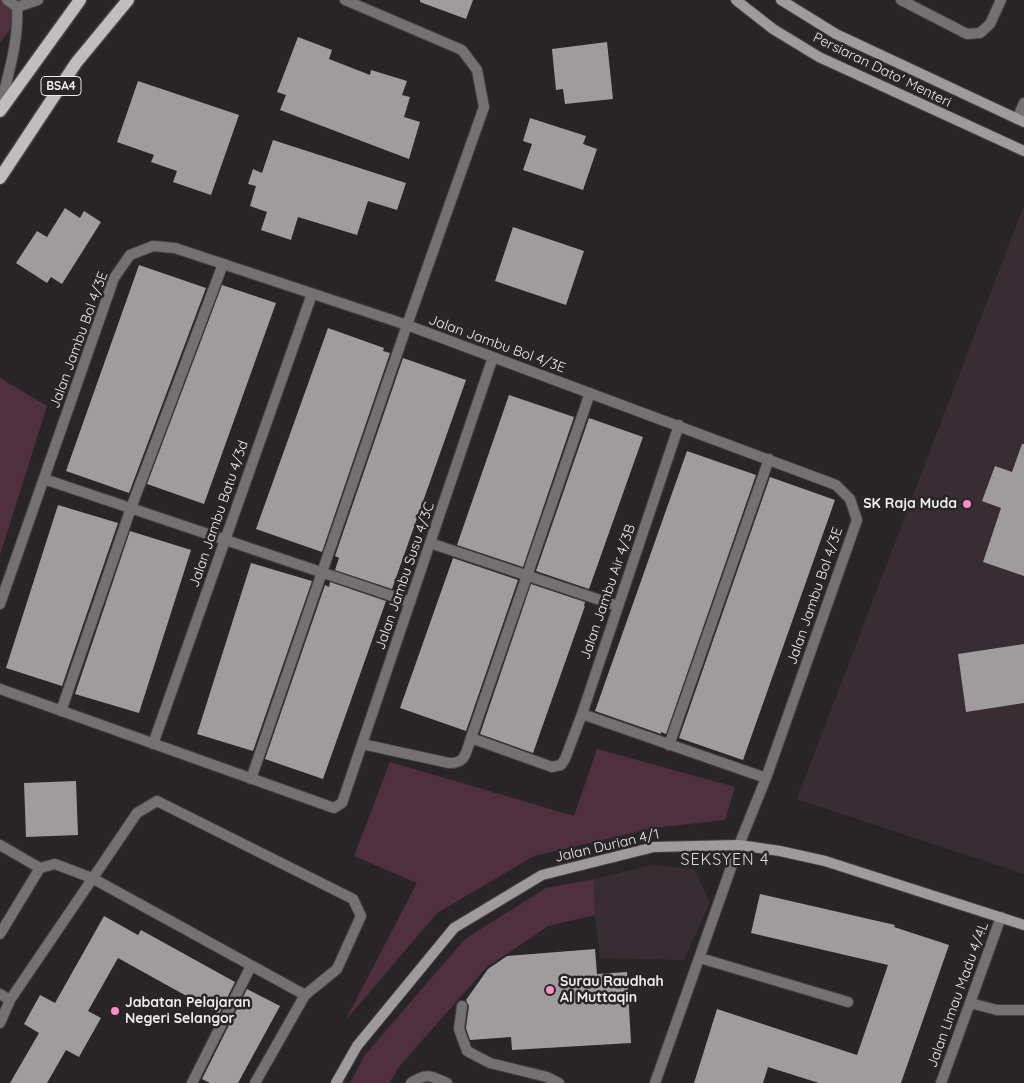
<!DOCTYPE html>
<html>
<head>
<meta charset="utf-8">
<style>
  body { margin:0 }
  canvas { display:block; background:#292527 }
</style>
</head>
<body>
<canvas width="1024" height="1083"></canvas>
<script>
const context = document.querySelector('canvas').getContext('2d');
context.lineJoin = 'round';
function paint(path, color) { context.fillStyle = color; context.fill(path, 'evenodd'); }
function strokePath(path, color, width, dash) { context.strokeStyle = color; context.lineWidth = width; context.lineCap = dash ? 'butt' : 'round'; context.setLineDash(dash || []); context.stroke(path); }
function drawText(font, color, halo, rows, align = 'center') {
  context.font = font + ' Quicksand,sans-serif'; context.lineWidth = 5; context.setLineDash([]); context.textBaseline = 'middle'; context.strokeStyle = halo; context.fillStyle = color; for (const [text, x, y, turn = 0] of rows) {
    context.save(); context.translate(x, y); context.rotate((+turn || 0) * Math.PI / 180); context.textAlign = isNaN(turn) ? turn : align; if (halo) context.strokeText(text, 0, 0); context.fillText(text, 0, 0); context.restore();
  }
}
paint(new Path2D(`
  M1023,208h1v666l-227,-75z
  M652,865l42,4 16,33 -26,58 -84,-2 -5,-43 -1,-36z`), '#372d32');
paint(new Path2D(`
  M0,0h32l-32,43z
  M0,378l47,28 -47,149z
  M597,749l138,38 -10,33 -72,8 -119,28 -97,57 -92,108 72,-138 -63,-27 36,-94 184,54z
  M594,879l1,36 -47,11 -61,41 -69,78 -20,23 -8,15h-40l15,-28 100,-116 81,-51z`), '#50303f');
paint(new Path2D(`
  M420,0h53l-7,19 -46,-17z
  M298,37l34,13 -3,9 41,16 1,-5 36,11 -5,14 8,2 -6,20 16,5 -11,37 -129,-49 6,-15 -9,-3z
  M607,42l6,57 -48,5 -2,-15 -7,1 -4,-41z
  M138,81l101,34 -28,80 -38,-13 4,-11 -26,-9 3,-7 -37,-13z
  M530,118l56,18 -3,8 14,5 -14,41 -60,-20 9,-26 -9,-3z
  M273,140l133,43 -9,27 -29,-9 -11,34 -59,-18 -7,23 -30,-10 6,-18 -17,-6 6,-20 -8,-2 5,-15 9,4z
  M65,208l15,10 4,-7 17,11 -39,62 -11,-7 -4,6 -31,-20 21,-32 10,6z
  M513,227l71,24 -18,54 -71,-24z
  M139,265l67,23 -77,205 -63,-22z
  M222,285l54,18 -72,201 -57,-20z
  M328,328l56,20 -1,3 7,2 -68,199 -66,-23z
  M403,358l63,22 -74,209 -57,-19 4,-12 -4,-2z
  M509,395l65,22 -51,150 -66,-22z
  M589,418l54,19 -54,152 -53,-18z
  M1022,444h2v132l-41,-14 18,-54 -19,-7 13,-35 17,6z
  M687,451l69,24 -90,259 -5,-2v2l-66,-23z
  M770,477l65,23 -92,260 -64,-22z
  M58,505l60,18 -56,163 -56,-18z
  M130,531l61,19 -52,163 -64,-19z
  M453,558l65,22 -52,151 -66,-23z
  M251,563l61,18 -59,170 -56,-17z
  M330,582l56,19 -63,178 -58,-20 60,-174 4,2z
  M531,584l54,18 -1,4h1l-52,147 -53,-19z
  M1024,644v59l-58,9 -8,-58z
  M76,781l2,54 -52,2 -2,-54z
  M760,894l135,31 -1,2 55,18 -48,138h-82l-51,-16 -5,16h-69l23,-74 140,46 31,-90 -137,-32z
  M104,916l34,19 3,-5 94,52 -16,32 -101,-56 -30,53 13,7 -22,39 -13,-7 -19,33h-37l29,-50 -15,-9 16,-29 15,8z
  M595,949l2,25 30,-2 4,71 -119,7 -1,-13 -41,3 -4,-12 3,-22 -3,-6 22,-31 19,-13z
  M247,989l33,17 -42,77h-28l-8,-4z`), '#a09b9d');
const lane = new Path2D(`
  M7,0l10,7
  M901,0l66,34 13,-1 10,-9 11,-24
  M17,7l21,-7
  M0,108c8,-34 19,-66 17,-101
  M44,479l366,123
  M430,543l188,63
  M61,711l70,-203 92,-244
  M471,738l119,-345
  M669,745l100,-286
  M251,779l156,-454
  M0,845l40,23
  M0,934l40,-66 15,-4 37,14 213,117
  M0,994l10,6
  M462,1006l-3,23 8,22 23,12 57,14 12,6
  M0,1023l10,-23 127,-187 20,-12 196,98 8,17 -24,53 -32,26 -50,88
  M192,1083l59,-117`);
const street = new Path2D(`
  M345,0l117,50 15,20 7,37 -77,218
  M1017,119l7,-16
  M0,604l114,-326 16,-23 23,-9 22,2 232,77 429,160 14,14 7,21 -91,258 -27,67 -84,238
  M0,689l334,119 8,-5 151,-446
  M582,714l184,64
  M153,744l159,-450
  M362,744l87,19c17,1 17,-11 22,-25l81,29 9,-2 4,-6 17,-45 97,-289
  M700,958l148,44
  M970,1003l27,7h27
  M411,1083c16,-11 20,-7 36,0
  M941,1083l60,-166`);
const secondary = new Path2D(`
  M736,0l37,29 46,28 205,94
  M781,0l55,34 188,88
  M336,1083l21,-37 97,-118 88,-53 112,-28 85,-2 41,6 45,10 199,64`);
const primary = new Path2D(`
  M0,111l80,-111
  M0,178l76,-115 52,-63`);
strokePath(lane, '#454143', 12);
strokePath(street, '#454143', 12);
strokePath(secondary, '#454143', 12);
strokePath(primary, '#454143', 15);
strokePath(lane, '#737172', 10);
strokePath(street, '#737172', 10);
strokePath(secondary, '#9f9b9d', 10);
strokePath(primary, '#c1bcbe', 12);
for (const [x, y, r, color] of [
  [967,504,5,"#fb8fc5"],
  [550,990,5,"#fb8fc5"],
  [115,1011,5,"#fb8fc5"]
]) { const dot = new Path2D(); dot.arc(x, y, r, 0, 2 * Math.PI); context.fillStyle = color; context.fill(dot); strokePath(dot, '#292527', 2); }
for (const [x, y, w] of [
  [61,86,40]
]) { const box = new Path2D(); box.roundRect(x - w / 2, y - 9.5, w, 19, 4); context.fillStyle = '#292527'; context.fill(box); strokePath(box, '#eeeced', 1); }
drawText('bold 12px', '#eeeced', null, [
  ["BSA4",61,86]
]);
drawText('14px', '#eeeced', '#292527', [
  ["Persiaran Dato' Menteri",882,70,26],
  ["Jalan Jambu Bol 4/3E",79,340,-70],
  ["Jalan Jambu Bol 4/3E",497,344,20],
  ["Jalan Jambu Batu 4/3d",219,514,-71],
  ["Jalan Jambu Susu 4/3C",405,576,-71],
  ["Jalan Jambu Air 4/3B",608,592,-71],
  ["Jalan Jambu Bol 4/3E",815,596,-71],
  ["Jalan Durian 4/1",607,846,-13],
  ["Jalan Limau Madu 4/4L",958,995,-70]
]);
drawText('bold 14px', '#eeeced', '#292527', [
  ["SK Raja Muda",957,504,"right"],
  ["Surau Raudhah",560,982],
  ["Al Muttaqin",560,998],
  ["Jabatan Pelajaran",125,1003],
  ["Negeri Selangor",125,1019]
], 'left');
context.letterSpacing = '1px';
drawText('16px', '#dfdadc', '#292527', [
  ["SEKSYEN 4",725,860]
]);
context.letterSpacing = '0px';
</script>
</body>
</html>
